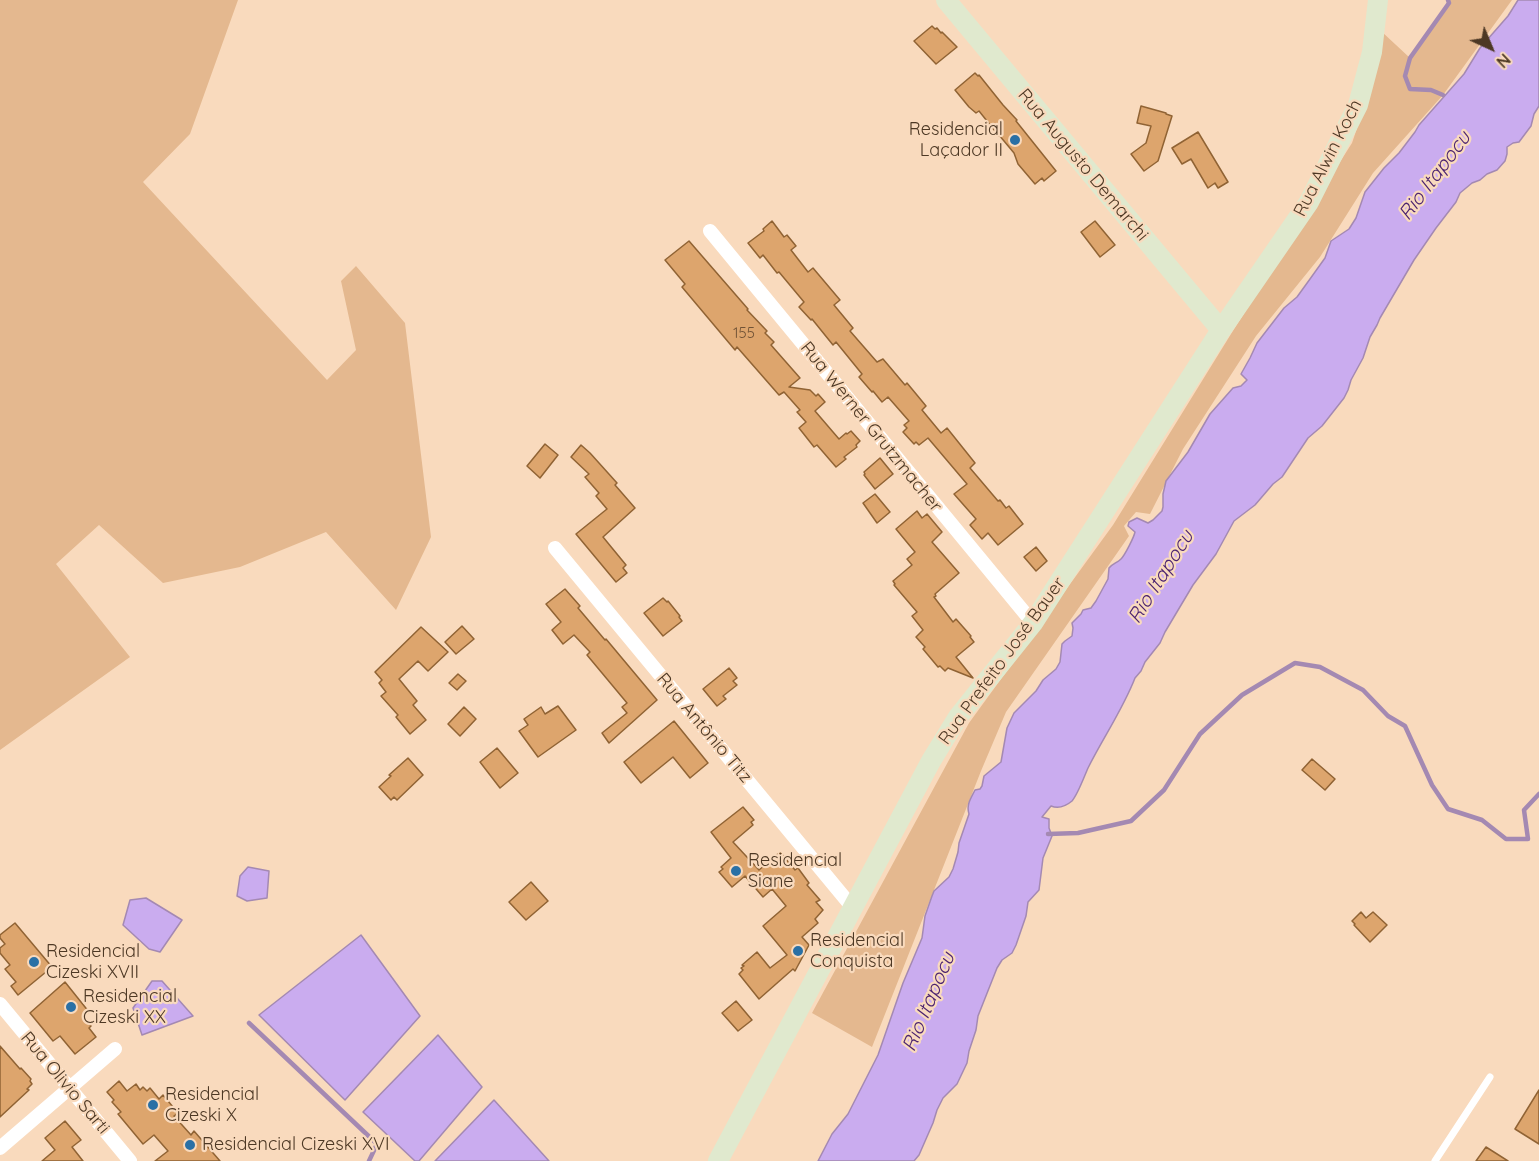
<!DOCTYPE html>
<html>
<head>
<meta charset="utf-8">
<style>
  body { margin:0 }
  #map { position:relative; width:1539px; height:1161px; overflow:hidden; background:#f9dabd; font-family:Quicksand,sans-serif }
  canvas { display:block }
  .north { position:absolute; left:1461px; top:18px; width:60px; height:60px; -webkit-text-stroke:4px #f9dabd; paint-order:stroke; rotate:136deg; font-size:16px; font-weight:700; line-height:24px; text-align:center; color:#4d3824 }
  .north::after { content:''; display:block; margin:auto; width:21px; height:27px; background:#4d3824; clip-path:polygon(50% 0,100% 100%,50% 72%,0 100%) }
</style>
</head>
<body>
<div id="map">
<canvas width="1539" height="1161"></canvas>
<div class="north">N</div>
</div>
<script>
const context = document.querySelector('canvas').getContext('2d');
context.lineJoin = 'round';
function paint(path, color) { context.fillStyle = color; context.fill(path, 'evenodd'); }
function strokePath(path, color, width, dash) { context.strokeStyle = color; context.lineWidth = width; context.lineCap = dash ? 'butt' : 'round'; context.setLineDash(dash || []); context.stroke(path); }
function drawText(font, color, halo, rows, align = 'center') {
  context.font = font + ' Quicksand,sans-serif'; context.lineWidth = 4.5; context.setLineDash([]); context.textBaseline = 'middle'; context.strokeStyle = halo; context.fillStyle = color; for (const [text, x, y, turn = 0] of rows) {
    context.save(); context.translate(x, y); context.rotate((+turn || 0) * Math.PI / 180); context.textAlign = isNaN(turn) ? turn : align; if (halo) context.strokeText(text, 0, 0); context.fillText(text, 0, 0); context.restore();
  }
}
paint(new Path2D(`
  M0,0h238l-48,134 -47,48 184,198 29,-30 -15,-69 15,-15 49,57 26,214 -35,73 -70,-78 -86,35 -77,16 -64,-58 -43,39 74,93 -130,93z
  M1448,0h64l-69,95 -70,78 -53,84 -64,79 -73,113 -33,65 -14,-2 -12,14 5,10 -123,176 -25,59 -109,276 -60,-34 157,-290 144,-198 118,-191 121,-191 23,-68 6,-44 29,27 39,-55z`), '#e4b88f');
const water = new Path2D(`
  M1518,0h21v106l-5,8 -3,12 -12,16 -6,1 -6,4v7l-2,7 -8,9 -10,4 -7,6 -8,3 -12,10 -4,9 -20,26 -22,32 -34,58 -3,7 -7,12 -7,21 -12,22 -3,10 -4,8 -22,28 -14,12 -26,39 -9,7 -18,21 -21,16 -18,33 -23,31 -28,47 -5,11 -15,19 -4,9 -6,7c-12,31 -32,60 -47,90 -4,9 -10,26 -16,33 -6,5 -14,8 -21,5l-9,11 7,2v9l3,8 -9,22 -4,32 -11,12 -2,14 -10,29 -4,8 -10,7 -5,8 -19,48 -2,14 -7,21 -2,12 -10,21 -14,14 -6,12 -4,13 -14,32 -5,6h-96l14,-27 16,-20 30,-59 25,-72 19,-45 3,-22 7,-20 2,-5 15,-14 4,-8 5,-17 1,-9 10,-29c-3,-9 2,-16 6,-24l5,-1 2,-3 2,-10 17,-14 6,-34 7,-15 22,-22 7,-11 13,-11 4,-7 2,-18 3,-3 7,-5 1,-8 -1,-5 9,-9 2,-4 8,-2 5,-7 12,-22 1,-11c3,-4 8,-5 12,-9 4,-4 13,-22 14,-27l-7,-6 1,-4 8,-4 11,5 5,-3 9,-9 1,-4v-13l3,-13 22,-29 22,-38 23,-26 8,-2 6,-6 -6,-6 9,-16 7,-15 27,-35 13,-11 13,-18 15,-21 6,-17 18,-12 7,-11 9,-26 19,-24 15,-15 16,-21 4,-7 45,-51 16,-26 28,-32z
  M248,867l21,4 -2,27 -20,3 -10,-5 3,-20z
  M146,898l36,22 -22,32 -11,-3 -26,-24 7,-25z
  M361,935l59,81 -75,84 -86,-85z
  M152,981h10l31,35 -51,19 -9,-27z
  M438,1035l44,52 -63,74h-4l-52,-49z
  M494,1100l55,61h-114z`);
paint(water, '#caacef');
strokePath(water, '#a489b2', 1.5);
strokePath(new Path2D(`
  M1443,95l-12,-5 -21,-1 -5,-13 5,-18 39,-55 -1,-3
  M1048,834l30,-1 53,-12 33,-31 36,-56 42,-39 53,-32 25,4 43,23 25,26 17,10 27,59 16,24 34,11 24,19h22l-4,-29 15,-16
  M249,1023l128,121 -8,17`), '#a489b2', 4.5);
const building = new Path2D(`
  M932,26l3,3 2,-1 4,5 1,-1 15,15 -21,17 -22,-23z
  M975,73l3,3 1,-1 24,30 14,15 -1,1 40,50 -12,10 -2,-3 -7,6 -17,-20 -4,-11 -15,-18v1l-20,-25 -3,2 -7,-6 -14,-17z
  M1141,106l25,7v1l6,2 -14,45 -14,10 -13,-17 15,-11 5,-17 -14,-3z
  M1198,132l30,50 -10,6 -3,-5 -7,5 -17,-29 -9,5 -10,-16z
  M772,221l12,16 3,-2 9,11 -5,4 17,22 5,-4 27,32 -6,5 19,23 -3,3 27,31 6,-3 22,26 2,-2 19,23 -4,4 19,23 6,-5 28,35 -5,5 28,33 2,-1 6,8 3,-2 14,18 -25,21 -10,-12 -6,6 -12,-14 6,-6 -22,-25 13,-10 -39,-46 -9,7 -3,-3 -2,2 -11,-12 4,-4 -3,-3 5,-4 -21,-24 -6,5 -9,-11 -1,1 -13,-15 3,-3 -26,-32 -3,3 -21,-26 -1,1 -12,-13 5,-5 -25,-30 -2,1 -14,-18 -3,3 -12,-15 16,-12 -1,-2z
  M1095,221l20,24 -15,12 -19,-25z
  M689,241l59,68 -1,1 20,21 -2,2 9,9 -3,3 29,33 -11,9 21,3 6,6 2,-2 7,8 -10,9 24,28 7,-6 1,1 4,-3 9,10 -4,4 1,2 -13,10 2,2 -10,8 -19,-22 -3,2 -15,-19 7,-6 -9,-10 3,-2 -16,-18 -5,3 -42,-48 -2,3 -53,-63 3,-3 -20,-24z
  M545,444l13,11 -18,23 -13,-12z
  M581,445l9,8 27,30 -2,2 20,23 -32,29 23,28 -3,3 4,5 -11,9 -40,-48 31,-25 -11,-13 3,-3 -14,-16 4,-3 -18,-17z
  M880,458l13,16 -18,15 -11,-14 1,-1 -1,-2z
  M875,494l15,18 -13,11 -14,-20z
  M917,511l5,7 5,-4 15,18 -10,10 27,31 -24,21 1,2 -2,1 19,25 3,-3 15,17 -1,1 4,5 -18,15 17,21 -25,-10 -3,3 -5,-5 -2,1 -15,-18 2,-2 -9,-10 7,-7 -11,-14 5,-4 -23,-27 1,-1 -2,-3 19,-16 -5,-6 8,-7 -19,-23z
  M1036,547l11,14 -11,10 -12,-14z
  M565,589l15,17 -2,2 27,32 1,-1 51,61 -48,43 -7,-10 25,-20 -5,-6 5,-4 -40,-48 3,-3 -16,-17 -11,9 -11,-14 9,-8 -15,-18z
  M663,598l4,4 1,-1 12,15 -1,1 3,4 -19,15 -19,-23z
  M462,626l12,13 -18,15 -11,-12z
  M421,627l27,25 -20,19 -10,-10 -19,18 18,22 -4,4 13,15 -16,14 -14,-17 2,-2 -17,-19 5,-4 -7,-9 3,-3 -7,-8z
  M729,668l8,10 -4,3 4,4 -14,11 3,3 -9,7 -14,-17z
  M458,674l8,7 -9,9 -8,-7z
  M558,706l18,24 -38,27 -19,-26 9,-6 -4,-6 17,-12 4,7z
  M464,707l12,12 -16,17 -12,-12z
  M674,721l34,42 -18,15 -17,-21 -32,26 -17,-21z
  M497,748l21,25 -18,15 -20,-26z
  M408,758l15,17 -26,25 -3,-3 -3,3 -12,-13 12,-11 -2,-1z
  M1312,759l23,20 -10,11 -23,-20z
  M743,807l11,13 -3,2 2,3 -20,17 26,28 21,-18 15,18 3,-2 11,15 -2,2 13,15 -4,2 7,8 -8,9 3,4 -16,14 7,8 -14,26 -2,-2 -34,30 -20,-25 4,-4 -2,-2 3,-2 -2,-1 15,-13 13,16 17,-13 -24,-29 23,-20 -14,-17 -9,8 -18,-21 -13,11 -13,-15 4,-3 -2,-2 10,-9 -20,-26z
  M531,882l17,19 -22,19 -17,-18z
  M1361,912l5,6 7,-6 14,13 -17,17 -16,-17 1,-1 -3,-3z
  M15,923l37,44 -34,28 -7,-9 5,-4 -11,-13 5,-4 -10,-12v-5l5,-4 -5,-6v-3z
  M65,982l24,30 -6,5 8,9 -2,2 7,9 -21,17 -15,-18 -7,5 -23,-28z
  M736,1001l16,19 -14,11 -16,-18z
  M0,1046l20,23 1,-1 10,11 -1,2 2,3 -5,5 2,1 -29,27z
  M119,1081l8,10 9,-7 4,6 3,-3 4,4 3,-3 9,11 4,-4 15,18 -4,3 17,19 3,-4 26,30h-65l13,-10 -14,-16 -11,9 -25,-30 3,-2 -9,-10 2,-2 -7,-8z
  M1539,1090v54l-24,-15z
  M65,1121l16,19 -9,7 11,14h-41l13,-11 -10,-12z
  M1486,1147l22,14h-32z`);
paint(building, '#dda56d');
strokePath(building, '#906334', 1.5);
strokePath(new Path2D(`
  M1435,1161l55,-84`), '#fff', 7);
strokePath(new Path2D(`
  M710,231l323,392
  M555,548l298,360
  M0,1004l130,157
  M0,1148l115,-99`), '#fff', 14);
strokePath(new Path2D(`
  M946,0l275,330
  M718,1161l213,-400 27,-44 75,-94 188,-293 88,-128 49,-97 14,-53 6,-52`), '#e0e9ce', 20);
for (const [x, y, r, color] of [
  [1015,140,6,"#2a70a5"],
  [736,871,6,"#2a70a5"],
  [798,951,6,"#2a70a5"],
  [34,962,6,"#2a70a5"],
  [71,1007,6,"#2a70a5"],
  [153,1105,6,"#2a70a5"],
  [190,1145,6,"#2a70a5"]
]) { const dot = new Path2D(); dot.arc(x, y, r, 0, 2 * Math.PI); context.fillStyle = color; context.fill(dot); strokePath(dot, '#f9dabd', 2); }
drawText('15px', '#715336', null, [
  ["155",744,333]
]);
drawText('18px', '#4d3824', '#f9dabd', [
  ["Residencial",1003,130,"right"],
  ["Laçador II",1003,151,"right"],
  ["Residencial",748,861],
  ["Siane",748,882],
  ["Residencial",810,941],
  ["Conquista",810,962],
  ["Residencial",46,952],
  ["Cizeski XVII",46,973],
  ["Residencial",83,997],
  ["Cizeski XX",83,1018],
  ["Residencial",165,1095],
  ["Cizeski X",165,1116],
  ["Residencial Cizeski XVI",202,1145]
], 'left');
drawText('18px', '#4d3824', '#f9dabd', [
  ["Rua Alwin Koch",1328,158,-63],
  ["Rua Augusto Demarchi",1083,165,50],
  ["Rua Werner Grutzmacher",871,427,51],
  ["Rua Prefeito José Bauer",1002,661,-54],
  ["Rua Antônio Titz",704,728,50],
  ["Rua Olivio Sarti",65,1083,50]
]);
drawText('italic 20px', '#4c2471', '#f9dabd', [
  ["Rio Itapocu",1435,176,-53],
  ["Rio Itapocu",1161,577,-58],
  ["Rio Itapocu",929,1002,-67]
]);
</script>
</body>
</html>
